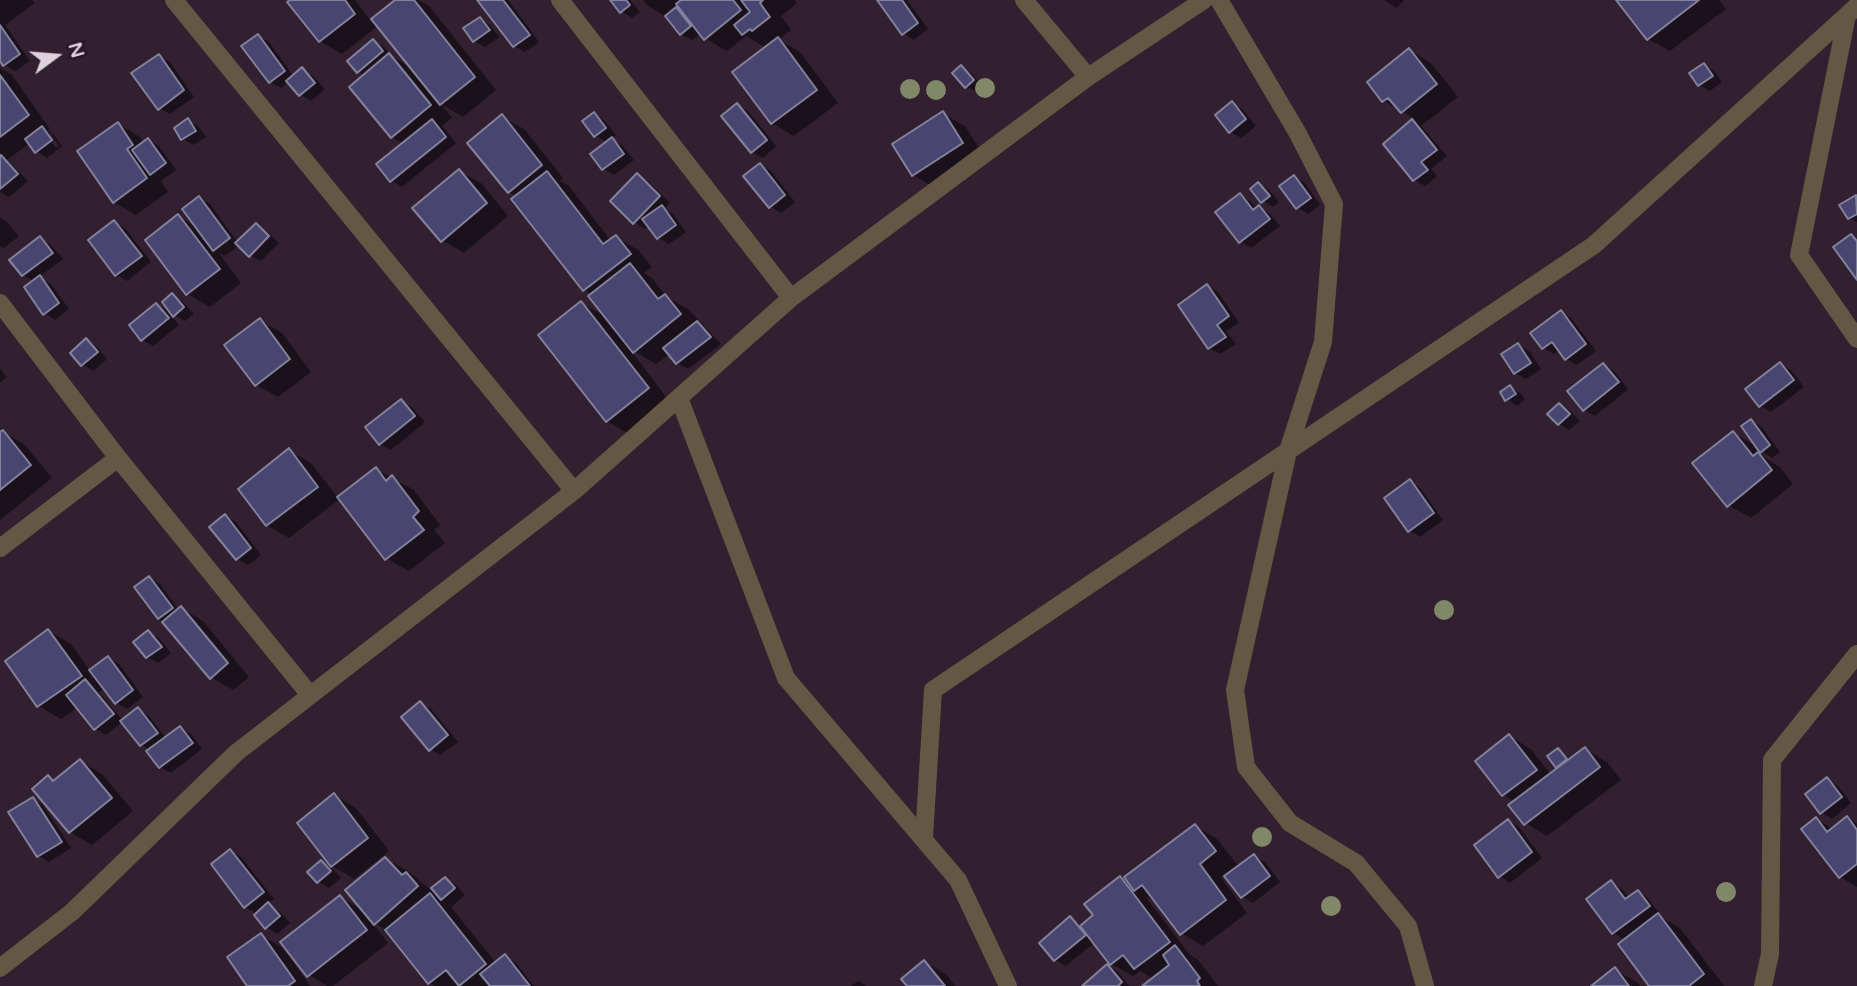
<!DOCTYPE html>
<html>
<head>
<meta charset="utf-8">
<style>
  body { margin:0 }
  #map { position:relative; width:1857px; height:986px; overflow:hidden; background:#322031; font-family:"Varela Round",sans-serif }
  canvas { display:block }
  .north { position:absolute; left:21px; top:21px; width:70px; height:70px; -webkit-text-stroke:5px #281627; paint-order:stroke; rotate:74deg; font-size:19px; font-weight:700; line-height:28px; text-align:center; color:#ded2dd }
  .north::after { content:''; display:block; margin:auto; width:24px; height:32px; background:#ded2dd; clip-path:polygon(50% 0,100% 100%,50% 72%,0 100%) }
</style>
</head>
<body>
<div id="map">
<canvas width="1857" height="986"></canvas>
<div class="north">N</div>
</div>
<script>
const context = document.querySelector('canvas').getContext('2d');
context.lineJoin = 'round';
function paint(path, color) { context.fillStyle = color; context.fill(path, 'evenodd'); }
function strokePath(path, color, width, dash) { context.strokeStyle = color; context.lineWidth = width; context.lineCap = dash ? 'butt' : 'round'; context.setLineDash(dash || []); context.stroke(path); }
paint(new Path2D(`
  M0,0h32l3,3 -30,22 25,36 -15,10 -10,-6 -5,-7z
  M293,0h62l16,21 27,-21h21l10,6 67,84 -33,27 -22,-13 11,14 -10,8 14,17 -54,44 -11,-7 13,-36 -12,-7 -27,-61 -7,-5 15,-30 11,6 7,9 23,13 -35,-44 -37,29 -22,-13z
  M479,0h29l31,42 -14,10 -11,-6z
  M612,0h18l10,12 -8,6 -11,-7z
  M643,0h152l2,3 -16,13 10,14 -12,10 21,12 38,51 -44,33 -22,-13 -5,-75 -21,-12 -19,15 -22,-13 -4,-5 -9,7 -11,-6 -13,-16 -20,-12z
  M879,0h28l21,29 -14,11 -11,-7z
  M1384,0h19l1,1 -8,7z
  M1618,0h101l7,9 -56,42 -22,-12z
  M480,19l10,6 9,12 -14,10 -11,-6z
  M258,36l11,6 25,35 8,-7 11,6 12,13 -14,12 -10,-6 -12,-13 -8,6 -11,-6z
  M1409,50l22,13 27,34 -37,29 26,30 -16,13 6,7 -12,10 -11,-6 -29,-36 30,-25 -31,-18z
  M159,56l11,6 24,35 -24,17 -11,-6z
  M1704,65l10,6 8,11 -12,9 -11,-6z
  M961,67l11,7 11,13 -6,5 -11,-6z
  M0,68l12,7 38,54 -3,2 6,3 9,12 -15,12 -11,-7 -6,-8 -23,17 21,21 -19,16 -9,-5v-34l3,-3 -3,-2zM46,134h5l8,12 -3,2z
  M1232,103l11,7 13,16 -15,12 -11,-6z
  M737,105l11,6 28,35 -13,12 -11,-6z
  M594,114l11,7 11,14 -5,4 12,7 11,14 -20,15 -10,-6 4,-26 -12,-7 -11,-15z
  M943,114l22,12 19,30 -49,32 -22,-13z
  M502,117l22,12 39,49 -3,3 9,5 42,55 5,-4 22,13 14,17 -8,6 8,5 15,19 21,12 33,35 -33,25 -11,-6 -7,-9 -14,10 -27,-16 41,54 -41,32 -22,-13 -26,-118 27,15 -15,-23 -8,-5 -71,-90 4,-3 -9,-5z
  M188,120l11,7 7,10 -13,8 -10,-6 -7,-11z
  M118,124l22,13 4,6 4,-3 11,6 17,24 -15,11 7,11 -32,23 -22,-13z
  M760,165l11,6 24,31 -14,11 -11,-7z
  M459,171l22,12 27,33 -44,37 -22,-13z
  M638,176l11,6 21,21 -6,6 9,5 13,18 -17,12 -11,-6 -9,-13 -4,4 -11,-7z
  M1294,177l11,6 15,22 -12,9 -11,-7z
  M1258,184l11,6 10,12 -6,5 -10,-6z
  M1240,195l10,6 7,8 3,-2 10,7 10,12 -29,22 -11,-7z
  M1856,197h1v25l-7,-4 -9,-12z
  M199,198l11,6 28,39 18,-17 11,6 12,11 -18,18 -11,-6 -10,-10 -15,11 -7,-4 23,31 -31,24 -23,-13 -40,-54 31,-24 20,12z
  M0,218l7,4 12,14 -15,12 -4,-2z
  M114,222l11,6 26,34 -24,19 -10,-6z
  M40,238l11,7 12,14 -24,18 12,7 18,25 -14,11 -10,-7 -11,-32 -11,-6 -11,-15z
  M1207,286l11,6 21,31 -13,8 10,13 -16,10 -11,-6z
  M172,295l11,7 11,12 -9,7 -17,-9 11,13 -26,21 -11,-6 15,-35 16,9z
  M1561,312l10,6 25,33 -19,14 -10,-6 -7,-9 -6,4 -10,-6z
  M260,320l22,13 29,39 -33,25 -22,-12z
  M86,340l11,7 10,12 -14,12 -11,-7z
  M1518,345l11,6 12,18 -15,10 -11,-6z
  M1780,364l11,6 13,17 -33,25 -10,-6 -13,-17z
  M1603,365l11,6 14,18 -33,27 -11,-6z
  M0,369l7,8 -7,6z
  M1510,387l11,7 4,6 -8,6 -8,-5 5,-5h-6v4h-2z
  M401,401l11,6 13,15 -34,28 -11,-6z
  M1559,405l11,6 10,10 -11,9 -10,-6z
  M1751,421l11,6 18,25 -8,6 -13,-8 6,8 15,9 13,17 -42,34 -23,-13 5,-72 25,14z
  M3,432l22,13 27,33 -52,42v-85z
  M289,451l22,12 27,35 38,-29 38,21 26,35 -6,5 11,13 -36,28 -23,-13 -45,-60 -52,40 -22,-13 -27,-36z
  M1410,481l10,7 23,32 -23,17 -11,-7z
  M225,516l11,6 25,33 -13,10 -11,-6z
  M149,578l11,6 19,26 2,-2 22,13 46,56 -16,13 -22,-13 -52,-59z
  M49,631l22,13 19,27 18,-13 11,6 24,33 -16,12 -11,-6 -11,-15 -6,4 24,29 15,-12 11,7 17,22 14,-10 11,6 11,15 -31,24 -11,-6 -10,-17 -9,-5 -19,-23 -16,13 -10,-6 -18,-22 -17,12 -22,-13z
  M148,632l11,6 12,15 -13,10 -11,-6z
  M421,703l10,6 27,33 -18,13 -10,-6z
  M1509,736l22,13 20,26 9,-7 -3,-2 1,-16 13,9 14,-10 22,13 14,18 -74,56 -22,-13 -10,-21 -12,-7z
  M80,761l22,13 31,37 -41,34 -22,-13 -22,-55 8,4z
  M1827,780l11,6 13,17 -19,16 -11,-7z
  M334,795l22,13 33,43 -35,28 -22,-13 -33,-43z
  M33,799l10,6 28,43 -22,14 -11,-6z
  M1847,818l10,6v63l-17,-10 -24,-58 17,10z
  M1508,821l11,6 23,31 -32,25 -11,-7z
  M1195,826l22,13 22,28 15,-11 11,6 15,20 -27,21 -11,-6 -17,-23 -4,3 26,36 -44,33 -22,-13 -22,-30 -14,-7 45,59 8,5 20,26h-74l10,-7 -14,-8 -7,5 -22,-12 -16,-22 -29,24 -11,-6 16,-42 11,8 13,-11 25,-36 12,7z
  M230,851l11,6 33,42 -7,5 12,7 11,12 -13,11 -11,-7 -9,-13 -12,-7z
  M386,859l22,12 23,19 14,-11 11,6 9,10 -14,12 45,56 9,-6 11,6 18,23h-100l-5,-3 -41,-52 -17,-10 17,22 -55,43h-6l-18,-11 31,-78 24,14z
  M321,862l11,6 9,10 -12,10 -10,-6 -9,-10z
  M1611,882l11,7 7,9 9,-6 10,6 11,15 -2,2 23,13 44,58h-73l-25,-46 -13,-7z
  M261,935l22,13 27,38h-61z
  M925,962l22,13 8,11h-46z
  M1108,966l10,6 11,14h-45z
  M1615,970l22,12 3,4h-46z
  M858,981l9,5h-16z`), '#0007');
const building = new Path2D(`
  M290,0h55l10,14 -36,28 -32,-40z
  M395,0h19l61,77 -35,28 -69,-86z
  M477,0h26l27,35 -17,12z
  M610,0h16l4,5 -10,8z
  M681,0h52l8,10 -37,30 -28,-36z
  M741,0h22l-3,3 10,14 -18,14 -2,-2 -8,6 -8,-10 16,-13z
  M877,0h25l16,23 -16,12z
  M1616,0h83l-52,40z
  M676,7l15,19 -11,9 -15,-19z
  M480,17l10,13 -17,12 -10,-14z
  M0,25l20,29 -17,12 -3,-5z
  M258,34l27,37 -16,12 -28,-37z
  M778,37l39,53 -46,34 -39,-52z
  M373,39l10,12 -26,22 -10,-12z
  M1409,48l28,36 -36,29 -13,-15 -6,4 -15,-20z
  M389,53l42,52 -40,33 -42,-51z
  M159,54l25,36 -26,20 -27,-37z
  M1704,63l9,13 -15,10 -9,-13z
  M961,65l13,15 -9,8 -13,-15z
  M302,67l13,16 -16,13 -13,-15z
  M0,75l29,40 -29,22z
  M1232,101l14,18 -17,14 -14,-18z
  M737,103l30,37 -16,13 -30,-37z
  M943,111l20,32 -51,33 -20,-32z
  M594,112l12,16 -12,9 -12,-16z
  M502,114l40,51 -34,28 -41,-50z
  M188,118l8,13 -15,9 -7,-12z
  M432,119l14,18 -56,45 -14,-18z
  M1412,119l25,31 -16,12 7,8 -15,11 -30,-37z
  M118,122l15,23 -6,4 20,29 -34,25 -36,-52z
  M42,126l10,14 -17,13 -10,-14z
  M612,137l12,17 -22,16 -12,-16z
  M148,138l18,25 -16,12 -18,-25z
  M1,155l17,19 -18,15v-33z
  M760,163l25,32 -16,13 -26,-32z
  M459,169l28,34 -46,39 -29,-34z
  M547,171l56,73 13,-9 15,19 -48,37 -72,-92z
  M637,173l23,23 -27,28 -23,-23z
  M1294,175l17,23 -15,11 -17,-23z
  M1258,182l12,14 -9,7 -11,-14z
  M1240,193l13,17 6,-5 11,14 -31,24 -24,-31z
  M1856,195l1,19 -9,5 -9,-14z
  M199,196l31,42 -17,13 -31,-42z
  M662,205l14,20 -19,14 -15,-20z
  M178,214l42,55 -34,26 -41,-55z
  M114,220l28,36 -27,20 -27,-36z
  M256,223l13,13 -20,21 -14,-14z
  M1851,234l6,7v39l-24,-33z
  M40,236l13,17 -31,23 -13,-16z
  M630,263l28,36 7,-5 16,20 -48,39 -45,-57z
  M40,275l19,28 -16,12 -19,-28z
  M1207,284l22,32 -12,9 9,12 -18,12 -30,-44z
  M172,293l12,14 -11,10 -11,-15z
  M581,301l68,87 -43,34 -68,-87z
  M156,303l13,15 -28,23 -12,-16z
  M1561,310l25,34 -21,16 -13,-18 -10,7 -12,-16z
  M260,318l30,41 -35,27 -31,-41z
  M697,321l14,16 -35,27 -13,-16z
  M86,338l12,14 -17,14 -11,-13z
  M1518,343l13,20 -17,11 -13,-20z
  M1780,362l14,18 -35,27 -14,-18z
  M1603,363l16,19 -36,29 -16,-20z
  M1510,385l6,9 -11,7 -5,-9z
  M401,399l14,17 -36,29 -14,-18z
  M1559,403l11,11 -12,11 -11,-11z
  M1751,419l19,26 -10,8 -19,-27z
  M3,430l28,35 -31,25v-58z
  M1733,431l20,25 5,-4 14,18 -45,37 -35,-44z
  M289,448l29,39 -52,39 -28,-37z
  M376,467l10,14 6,-6 27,36 -6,6 11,13 -39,30 -48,-63z
  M1410,479l24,34 -26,19 -24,-34z
  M225,514l26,34 -15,12 -27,-33z
  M149,576l24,32 -15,11 -24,-32z
  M181,606l47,57 -18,16 -48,-57z
  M48,629l34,47 -45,31 -32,-46z
  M148,630l14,17 -16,11 -13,-16z
  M108,656l25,34 -18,14 -26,-34z
  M85,679l29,35 -20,16 -28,-35z
  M420,701l28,34 -19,16 -28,-34z
  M138,707l20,26 -18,13 -20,-25z
  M180,726l13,17 -34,25 -13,-17z
  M1509,734l28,36 -35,26 -27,-35z
  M1585,747l15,20 -76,58 -16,-20z
  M1558,748l9,11 -11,9 -9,-12z
  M80,759l32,39 -43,35 -37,-44 16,-14 5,6z
  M1827,777l15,20 -22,17 -15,-20z
  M334,793l34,45 -37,29 -34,-44z
  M33,797l29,45 -25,15 -29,-45z
  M1847,816l10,14v34l-18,14 -38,-49 15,-12 11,15z
  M1508,819l24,33 -34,26 -24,-33z
  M1195,824l21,27 -16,13 26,36 -46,35 -38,-50 -8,6 -10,-14z
  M230,849l34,43 -20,16 -33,-44z
  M1254,854l16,22 -29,22 -17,-22z
  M385,857l17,18 4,-3 12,14 -44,39 -29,-35z
  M321,860l10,11 -14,12 -10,-11z
  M1120,876l50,66 -36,27 -11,-14 -13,10 -30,-39 13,-11 -9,-11z
  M445,877l10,11 -14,12 -10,-12z
  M1611,880l14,19 13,-9 12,16 -38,28 -26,-35z
  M430,893l56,71 -27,22 -13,-16 -18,14 -43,-54z
  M340,895l27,35 -60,47 -27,-35z
  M268,902l12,14 -15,13 -11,-14z
  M1658,913l46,61 -15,12h-40l-31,-42z
  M1070,916l16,19 -32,26 -15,-18z
  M261,933l34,48 -7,5h-41l-20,-29z
  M1175,945l25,33 -3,3 3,5h-58l27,-21 -6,-10z
  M505,954l25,32h-40l-10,-12z
  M924,960l21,26h-38l-6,-7z
  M1107,964l15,18 -4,4h-36z
  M1615,967l14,19h-38z`);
paint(building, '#494571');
strokePath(building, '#83829c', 2);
strokePath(new Path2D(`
  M174,0l400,491
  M560,0l231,298
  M1024,0l64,77
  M1219,0l78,132 37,72 -11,138 -35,109 -53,239 11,77 44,56 66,40 52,63 17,60
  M1847,15l-48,240 58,84
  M0,303l118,155 192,237
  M679,398l107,280 172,202 50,106
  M0,548l118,-90
  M924,838l9,-148 661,-445 263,-239
  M0,968l72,-56 164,-159 338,-262 217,-193 297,-221 116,-77
  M1763,986l7,-32 2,-194 85,-106`), '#645845', 18);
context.fillStyle = '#818867';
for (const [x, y] of [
  [985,88],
  [910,89],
  [936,90],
  [1444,610],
  [1262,837],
  [1726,892],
  [1331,906]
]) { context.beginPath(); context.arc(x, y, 10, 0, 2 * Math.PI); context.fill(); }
</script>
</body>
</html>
